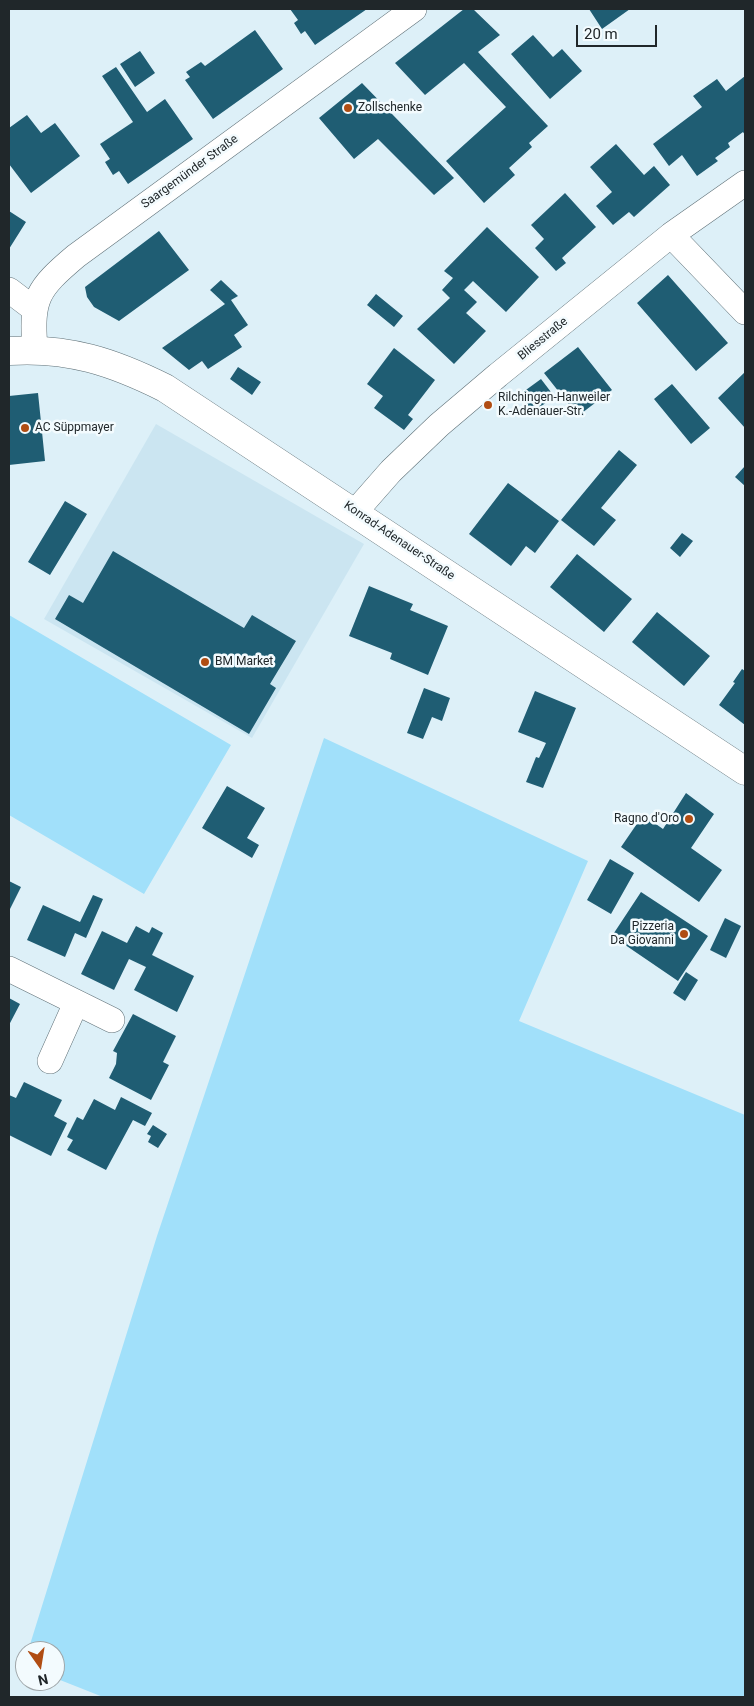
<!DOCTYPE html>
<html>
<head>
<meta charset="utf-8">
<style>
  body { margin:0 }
  #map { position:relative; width:754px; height:1706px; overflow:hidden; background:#ddf0f8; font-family:Roboto,sans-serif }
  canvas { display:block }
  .frame { position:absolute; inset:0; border:10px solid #20272a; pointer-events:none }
  .north { position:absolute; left:15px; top:1641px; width:50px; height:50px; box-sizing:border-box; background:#f3fbfe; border:1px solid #9fa6a9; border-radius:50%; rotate:167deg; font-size:14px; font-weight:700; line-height:20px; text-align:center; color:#20272a }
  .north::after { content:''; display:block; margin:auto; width:18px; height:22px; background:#b04d13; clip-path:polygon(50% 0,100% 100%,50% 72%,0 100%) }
  .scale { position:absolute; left:576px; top:25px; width:81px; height:22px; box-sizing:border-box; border:2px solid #20272a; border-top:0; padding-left:6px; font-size:15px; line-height:18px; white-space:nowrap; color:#20272a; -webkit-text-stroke:4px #f3fbfe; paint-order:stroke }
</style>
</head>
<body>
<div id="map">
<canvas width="754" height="1706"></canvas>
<div class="frame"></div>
<div class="north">N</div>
<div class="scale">20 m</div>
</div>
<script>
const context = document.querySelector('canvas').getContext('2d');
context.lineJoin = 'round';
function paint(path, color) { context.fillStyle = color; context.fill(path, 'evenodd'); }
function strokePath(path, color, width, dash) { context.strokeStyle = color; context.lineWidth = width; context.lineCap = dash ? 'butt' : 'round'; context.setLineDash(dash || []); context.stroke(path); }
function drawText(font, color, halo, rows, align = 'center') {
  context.font = font + ' Roboto,sans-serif'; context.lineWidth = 5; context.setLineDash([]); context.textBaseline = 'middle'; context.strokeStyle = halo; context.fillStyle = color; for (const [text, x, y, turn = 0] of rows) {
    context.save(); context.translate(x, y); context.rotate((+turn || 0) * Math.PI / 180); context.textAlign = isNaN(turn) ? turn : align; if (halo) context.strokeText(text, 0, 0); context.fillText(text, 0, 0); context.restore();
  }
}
paint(new Path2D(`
  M156,424l208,120 -112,194 -208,-119z`), '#cbe5f1');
paint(new Path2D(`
  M9,615l222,130 -87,149 -135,-79z
  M324,738l264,123 -69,160 226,94v582h-642l-48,-19v-27h-27l129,-415z`), '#a1e0fa');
paint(new Path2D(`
  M290,9h77l-52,36 -10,-14 -4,3 -7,-11 4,-3z
  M464,9h9l27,26 -22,17 70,74 -19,17 3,4 -23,21 6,7 -31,28 -38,-42 60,-54 -42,-44 -39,32 -30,-32z
  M589,9h41l-28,20z
  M255,30l28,39 -70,50 -28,-39 5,-3 -4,-5 15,-10 4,4z
  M533,35l20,22 9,-8 20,22 -32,28 -39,-45z
  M140,51l15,22 -20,14 -15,-23z
  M116,67l31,45 18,-13 28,40 -65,45 -9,-13 -6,4 -8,-13 5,-3 -10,-15 33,-22 -31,-46z
  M745,76v59l-2,-3 -15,11 2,4 -15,11 3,3 -21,15 -15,-21 -13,11 -16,-22 49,-37 -9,-11 24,-17 9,12z
  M362,83l92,95 -20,17 -56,-56 -24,20 -35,-41z
  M27,115l14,18 14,-10 25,33 -49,37 -22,-29v-36z
  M616,144l28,31 10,-9 16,19 -36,32 -5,-5 -16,13 -17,-19 16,-14 -22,-25z
  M565,193l31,34 -34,31 4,5 -10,8 -21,-23 9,-9 -13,-14z
  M9,211l17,11 -17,27z
  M487,227l52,50 -33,35 -33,-31 -9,9 13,12 -11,11 20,18 -32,33 -37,-35 33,-31 -8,-8 11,-12 -9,-7z
  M159,231l30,39 -70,51 -25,-14 -7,-10 -2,-10z
  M668,275l60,68 -32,28 -59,-68z
  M221,280l17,16 -7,4 17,25 -14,10 8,12 -34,22 -6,-8 -13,9 -27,-22 63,-44 -15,-14z
  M376,294l27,22 -9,11 -27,-22z
  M578,347l34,43 -34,26 -34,-43z
  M394,348l41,32 -27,35 5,4 -9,11 -30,-22 9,-12 -16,-12z
  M238,367l23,15 -9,13 -22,-16z
  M745,372v56l-27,-30z
  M541,379l13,17 -21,17 -14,-18z
  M672,384l38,44 -19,16 -37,-45z
  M38,393l7,68 -36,4v-69z
  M619,450l18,15 -36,43 15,12 -22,26 -33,-26z
  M745,466v20l-10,-9z
  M508,483l51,38 -24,32 -9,-7 -15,20 -42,-32z
  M65,501l22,13 -37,61 -22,-13z
  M682,533l11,8 -13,16 -10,-9z
  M113,551l131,77 8,-13 44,26 -26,43 6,4 -27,46 -194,-115 14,-24 14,8z
  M577,554l55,45 -28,33 -54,-45z
  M369,586l44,18 -3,6 38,16 -20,49 -38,-16 2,-6 -43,-17z
  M657,612l53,44 -26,30 -52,-44z
  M742,669l3,2v54l-26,-20 16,-22 -2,-1z
  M424,688l26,10 -8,23 -10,-4 -9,22 -16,-6z
  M535,691l41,17 -33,80 -17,-6 10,-25 3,1 7,-15 -28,-11z
  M227,786l38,22 -18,30 12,7 -7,13 -50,-30z
  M686,793l28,21 -23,34 31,22 -23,32 -78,-55 22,-32 20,14z
  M610,859l24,14 -23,41 -24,-14z
  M9,881l12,6 -12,24z
  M641,892l67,44 -30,45 -66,-45z
  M93,895l10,4 -17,39 -11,-5 -10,24 -38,-17 16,-35 37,17z
  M725,918l16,8 -15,32 -16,-8z
  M136,926l13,7 3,-6 11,6 -11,22 42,21 -17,36 -43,-22 12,-23 -17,-8 -15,31 -33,-16 21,-43 25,12z
  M686,972l12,8 -13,21 -12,-8z
  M9,998l11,6 -11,21z
  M133,1014l43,22 -13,26 6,3 -18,35 -42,-22 7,-14 1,-11 -4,-2z
  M24,1082l38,18 -8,16 13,7 -16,33 -42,-21v-40l7,3z
  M121,1097l31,16 -7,13 -12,-6 -27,50 -39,-20 6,-10 -6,-3 10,-20 6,3 11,-21 21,11z
  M153,1125l14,9 -9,14 -10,-6 3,-6 -4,-2z`), '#1f5d73');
const minor = new Path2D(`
  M671,235l74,77
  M9,290l25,19
  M35,349c-4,-51 2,-60 41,-93l338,-247
  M355,512l36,-41 48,-46 59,-50 173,-140 74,-52
  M9,969l103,51
  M50,1061l26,-58`);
const primary = new Path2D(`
  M9,351c59,-4 104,11 156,37l580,383`);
strokePath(minor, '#5f7077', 26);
strokePath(primary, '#5f7077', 29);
strokePath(minor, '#fff', 25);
strokePath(primary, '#fff', 28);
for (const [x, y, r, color] of [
  [348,108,5,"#b04d13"],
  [488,405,5,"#b04d13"],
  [25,428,5,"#b04d13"],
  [205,662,5,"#b04d13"],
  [689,819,5,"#b04d13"],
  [684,934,5,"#b04d13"]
]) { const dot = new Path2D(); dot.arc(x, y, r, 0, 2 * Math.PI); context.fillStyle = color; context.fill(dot); strokePath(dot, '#f3fbfe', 2); }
drawText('12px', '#20272a', '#f3fbfe', [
  ["Zollschenke",358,108],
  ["Rilchingen-Hanweiler",498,398],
  ["K.-Adenauer-Str.",498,412],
  ["AC Süppmayer",35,428],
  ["BM Market",215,662],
  ["Ragno d'Oro",679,819,"right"],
  ["Pizzeria",674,927,"right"],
  ["Da Giovanni",674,941,"right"]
], 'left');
drawText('12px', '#20272a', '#f3fbfe', [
  ["Saargemünder Straße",190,172,-36],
  ["Bliesstraße",543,339,-39],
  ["Konrad-Adenauer-Straße",399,541,34]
]);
</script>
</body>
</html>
